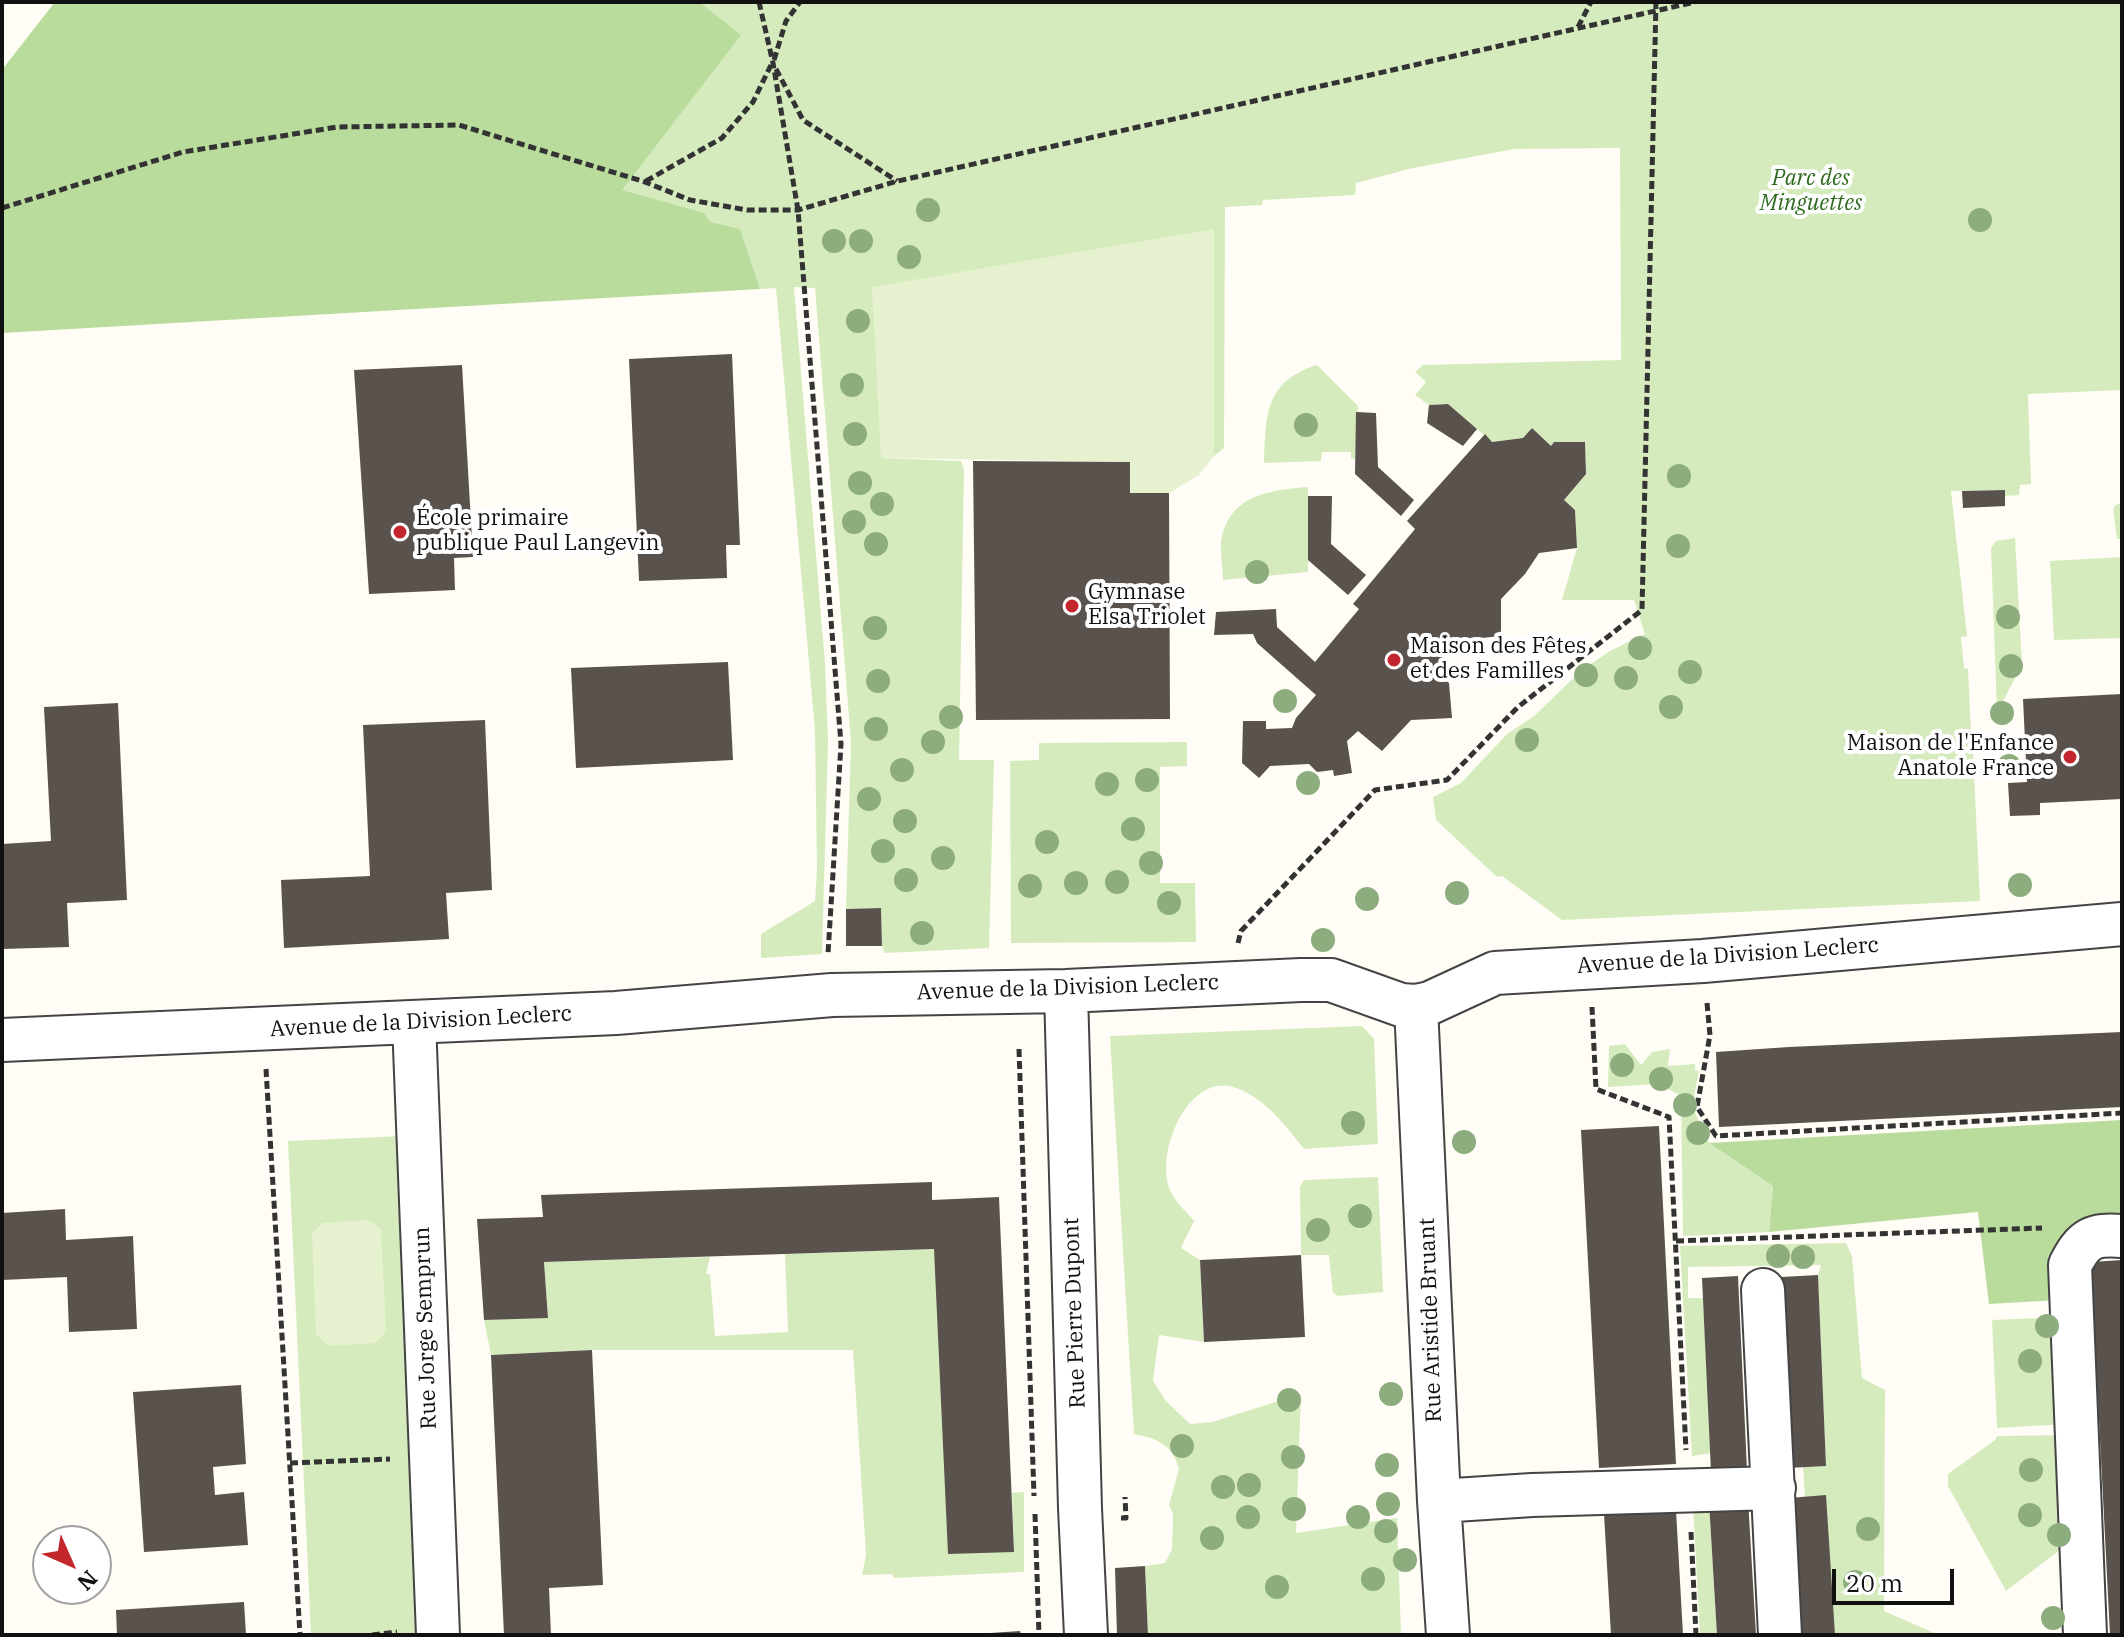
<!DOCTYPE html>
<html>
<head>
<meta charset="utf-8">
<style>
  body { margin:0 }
  #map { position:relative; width:2124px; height:1637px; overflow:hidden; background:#fffdf5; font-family:"IBM Plex Serif",serif }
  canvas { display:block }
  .frame { position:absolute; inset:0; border:4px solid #111; pointer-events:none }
  .north { position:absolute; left:32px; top:1525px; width:80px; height:80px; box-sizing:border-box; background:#fff; border:2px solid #a0a0a0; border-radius:50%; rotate:135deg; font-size:22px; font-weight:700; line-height:32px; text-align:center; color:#111 }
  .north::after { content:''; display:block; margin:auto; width:28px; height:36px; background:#c4262e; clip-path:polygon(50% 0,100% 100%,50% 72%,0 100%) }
  .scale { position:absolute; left:1832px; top:1569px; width:122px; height:36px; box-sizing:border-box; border:4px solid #111; border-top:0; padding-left:10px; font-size:24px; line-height:28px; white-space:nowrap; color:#111; -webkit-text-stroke:6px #fff; paint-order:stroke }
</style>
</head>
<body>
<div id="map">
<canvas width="2124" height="1637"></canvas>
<div class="frame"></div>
<div class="north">N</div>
<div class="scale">20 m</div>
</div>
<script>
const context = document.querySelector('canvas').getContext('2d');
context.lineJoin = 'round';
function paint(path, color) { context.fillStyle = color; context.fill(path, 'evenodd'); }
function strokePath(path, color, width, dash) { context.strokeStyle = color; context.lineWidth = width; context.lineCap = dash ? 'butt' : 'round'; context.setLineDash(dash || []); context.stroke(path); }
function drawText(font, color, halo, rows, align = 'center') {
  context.font = font + ' "IBM Plex Serif",serif'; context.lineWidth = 8; context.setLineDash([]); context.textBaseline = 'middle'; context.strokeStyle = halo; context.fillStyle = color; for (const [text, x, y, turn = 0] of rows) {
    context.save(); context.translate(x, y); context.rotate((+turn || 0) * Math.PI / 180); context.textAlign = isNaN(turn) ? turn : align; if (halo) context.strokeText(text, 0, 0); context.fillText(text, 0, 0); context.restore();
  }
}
paint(new Path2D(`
  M55,2h2067v388l-94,4 3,90 -11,1 -1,10 -14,1v-6l-54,1 16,145 -6,1 3,31 4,1 3,64 -3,1 1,16h4l7,151 -418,19 -60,-44 -5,1 -61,-57 -3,-23 28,-14 46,-49 26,-17 49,-47 28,-19 35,-17 -11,-34h-72l15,-52 -2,-38 -11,-10 22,-26 -1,-31 -31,-1 -3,4 -19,-18 -9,10 -31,4 -44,-38 -19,1 -14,-10 11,-13 -11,-10 8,-7 198,-5 -1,-212 -106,1 -101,19 -57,15 -1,12 -92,5 -1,5 -37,2 -1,241 -10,8v-227l-333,229 80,3 3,9 -5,290h35l-5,188 -104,5 -3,-7 -1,-38 -35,1 5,-166 -36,-455 -21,-1 31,377 3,77 -6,213 -61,4v-24l54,-33 2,-31 -2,-139 -39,-443 -16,1 -758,-219z
  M1317,365l41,41 -3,53 -4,-1v-6h-29l-1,9 -57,2c2,-46 0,-82 53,-98z
  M1308,487v85l-85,8c0,-14 -4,-31 -1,-44 10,-42 50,-46 86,-49z
  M2122,503v36h-5l-4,-30 2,-4z
  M2015,538l7,126 -25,49 -6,-165 5,-7z
  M2122,557v81l-68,2 -4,-79z
  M1187,742v24l-27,1v116h35l1,59 -185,1 -1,-182 29,-1v-17z
  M1362,1026l12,13 4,105 -74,5c-18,-23 -39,-51 -68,-61 -48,-18 -83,68 -65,104 5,11 16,20 23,29l-13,27 19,12 4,82 -45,-7 -6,46 13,20 24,23 22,-2 89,-28 -5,139 101,-15 4,117h-253l-3,-69 20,-3 7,-14 1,-35 -4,-9 10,-36c-7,-25 -21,-30 -45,-35l-24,-398z
  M1625,1044l16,21 11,-13 18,-3 -2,17 27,-2v6l4,1 -7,35 17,37 64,43 -4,46 -86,4 -2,-140 -23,-12 -50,3 1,-41z
  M403,1136l22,499h-114l-23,-494z
  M1378,1177l5,115 -45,4 -5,-3 -4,-38h-28l-1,-68 4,-7z
  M1846,1243l6,13 10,122 23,12 -1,221 55,24h-104l-30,-138 -2,-30 23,-1 -8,-191 3,-10 -133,2v31h15l8,155 -19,3 -12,-210z
  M934,1249l80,303 -2,-59 12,-1v80l-130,6 -2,-4 -30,1 4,-20 -13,-205h-261l-101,5 -7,-35 64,-3 -4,-55 166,-5 -4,17h4l5,62 73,-4 -3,-78z
  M2062,1317l5,107 -70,4 -5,-108z
  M2067,1435l2,108 -63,48 -58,-105v-12l47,-34 2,-4z
  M1709,1502l8,133h-17l-7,-129z`), '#d5ebbd');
paint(new Path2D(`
  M55,2h644l42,33 -119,155 82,23 6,9 30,7 20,60 -758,44v-263z
  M2122,1120v110l-63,70 -70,4 -11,-92 -209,20 4,-46 -64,-43z`), '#b9dc9c');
paint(new Path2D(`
  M1214,229v227l-15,19 -30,18h-39v-31l-249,-4 -9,-171z
  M369,1220l12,9 5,103 -11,11 -47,3 -12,-12 -4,-101 11,-10z`), '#e6f2cf');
paint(new Path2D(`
  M732,354l8,191h-14l1,33 -88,3 -10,-222z
  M462,365l11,192 -19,1 1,32 -86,4 -15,-224z
  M1448,404l29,25 -14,17 -36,-23 2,-18z
  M1356,412l20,1 2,54 36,33 -13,16 -46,-42z
  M1532,428l19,18 3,-4h31l1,32 -22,26 11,10 2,38 -38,5 -14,21 -24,25v37l-38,4 -29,31 15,12 3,35 -41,2 -29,31 -24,-20 -11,10 5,32 -18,3 -1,-6 -16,2 -8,-8 -39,2 -11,12 -17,-15 1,-42h23v8l26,-1 4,-10 20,-23 -59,-52 -4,-9 -39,1 2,-23 60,-3 1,18 38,35 44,-53 -6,-5 62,-75 -8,-8 78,-87 7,8 31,-4z
  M973,461l157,1v31h39l1,226 -194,1z
  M2005,490v16l-42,2 -1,-17z
  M1308,496h24l-1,48 35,31 -18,20 -40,-35z
  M728,662l5,98 -157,8 -5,-100z
  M2122,694v105l-82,4v12l-30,1 -2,-33 19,-1 -4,-83z
  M118,703l9,197 -60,3 2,44 -67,2v-105l49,-3 -7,-134z
  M485,720l7,170 -46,3 3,46 -165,9 -3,-68 89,-4 -7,-151z
  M881,908l1,38h-36v-37z
  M2122,1032v75l-403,20 -3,-75 73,-5z
  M1659,1126l17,338 -77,4 -18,-338z
  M932,1182v18l67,-3 15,355 -66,2 -14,-305 -390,13 4,56 -64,2 -7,-101 66,-2 -2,-22z
  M65,1209l1,31 67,-4 4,93 -68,3 -2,-55 -65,3v-67z
  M1301,1255l4,82 -101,5 -4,-82z
  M2122,1260v375h-12l-19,-373z
  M1818,1275l8,191 -38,2 -7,-191z
  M1738,1276l9,194 -36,2 -9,-194z
  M592,1350l11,235 -54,3 2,47h-47l-13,-280z
  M241,1385l5,79 -33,3 2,28 29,-3 4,53 -104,7 -11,-160z
  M1826,1495l9,140h-37l-9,-137z
  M1748,1499l8,136h-39l-8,-133z
  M1676,1510l7,125h-72l-7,-121z
  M1145,1566l3,69h-31l-2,-67z
  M244,1602l2,33h-129l-1,-25z
  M1020,1631l1,4h-31v-2z`), '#5a524d');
const minor = new Path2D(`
  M1066,991l14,517 6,127
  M1416,1006l23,495 9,134
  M414,1022l24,613
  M2,1040l614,-27 216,-18 234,-4 235,-11h30l70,25 15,1 14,-3 65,-30 208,-12 419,-37
  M1763,1290l17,345
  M1439,1501l93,-6 242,-7
  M2085,1635l-15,-370c14,-27 22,-31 52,-29`);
strokePath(minor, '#444', 46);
strokePath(new Path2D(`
  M759,2l14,61 25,147 43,534 -13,210
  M1578,27l13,-25
  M774,60l12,-39 14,-19
  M776,69l27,51 94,61
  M646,181l76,-43 31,-36 19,-39
  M2,208l181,-56 154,-25 122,-2 186,57 45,18 57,10h51l100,-29 797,-179
  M1238,943l3,-12 134,-141 72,-10 71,-73 124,-97 14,-608
  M1707,1003l3,32 -13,72 19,29 406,-23
  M1592,1007l4,82 73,28 17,333
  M1019,1049l15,447
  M266,1069l34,566
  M1676,1241l366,-13
  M290,1463l100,-4
  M1035,1514l4,121
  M1121,1518h5l-1,-21
  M1691,1532l5,103
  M372,1635l25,-3`), '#333', 5, [8, 4]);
strokePath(minor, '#fff', 42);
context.fillStyle = '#8dad7f';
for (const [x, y] of [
  [928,210],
  [1980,220],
  [834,241],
  [861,241],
  [909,257],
  [858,321],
  [852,385],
  [1306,425],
  [855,434],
  [1679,476],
  [860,483],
  [882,504],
  [854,522],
  [876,544],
  [1678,546],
  [1257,572],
  [2008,617],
  [875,628],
  [1640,648],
  [2011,666],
  [1690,672],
  [1586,675],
  [1626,678],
  [878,681],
  [1285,701],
  [1671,707],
  [2002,713],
  [951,717],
  [876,729],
  [1527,740],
  [933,742],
  [2009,766],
  [902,770],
  [1147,780],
  [1308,783],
  [1107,784],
  [869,799],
  [905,821],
  [1133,829],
  [1047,842],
  [883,851],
  [943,858],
  [1151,863],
  [906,880],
  [1117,882],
  [1076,883],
  [2020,885],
  [1030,886],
  [1457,893],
  [1367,899],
  [1169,903],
  [922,933],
  [1323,940],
  [1622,1065],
  [1661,1079],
  [1685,1105],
  [1353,1123],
  [1698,1133],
  [1464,1142],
  [1360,1216],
  [1318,1230],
  [1778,1256],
  [1803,1257],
  [2047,1326],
  [2030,1361],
  [1391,1394],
  [1289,1400],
  [1182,1446],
  [1293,1457],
  [1387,1465],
  [2031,1470],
  [1249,1485],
  [1223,1487],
  [1388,1504],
  [1294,1509],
  [2030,1515],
  [1248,1517],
  [1358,1517],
  [1868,1529],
  [1386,1531],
  [2059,1535],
  [1212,1538],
  [1405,1560],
  [1373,1579],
  [1855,1582],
  [1277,1587],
  [2053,1618]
]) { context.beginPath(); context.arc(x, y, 12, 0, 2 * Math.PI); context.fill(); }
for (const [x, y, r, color] of [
  [400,532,8,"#c4262e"],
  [1072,606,8,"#c4262e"],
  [1394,660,8,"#c4262e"],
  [2070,757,8,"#c4262e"]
]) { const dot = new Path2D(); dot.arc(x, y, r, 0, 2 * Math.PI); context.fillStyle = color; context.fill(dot); strokePath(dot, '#fff', 3); }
drawText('italic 22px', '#2f6b1f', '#fff', [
  ["Parc des",1811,179],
  ["Minguettes",1811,204]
]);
drawText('22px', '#111', '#fff', [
  ["École primaire",416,519],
  ["publique Paul Langevin",416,544],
  ["Gymnase",1088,593],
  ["Elsa Triolet",1088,618],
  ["Maison des Fêtes",1410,647],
  ["et des Familles",1410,672],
  ["Maison de l'Enfance",2054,744,"right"],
  ["Anatole France",2054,769,"right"]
], 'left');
drawText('22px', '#111', '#fff', [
  ["Avenue de la Division Leclerc",1728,956,-4],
  ["Avenue de la Division Leclerc",1068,988,-2],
  ["Avenue de la Division Leclerc",421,1022,-3],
  ["Rue Pierre Dupont",1075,1313,-92],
  ["Rue Aristide Bruant",1431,1320,-92],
  ["Rue Jorge Semprun",426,1328,-92]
]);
</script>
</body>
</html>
